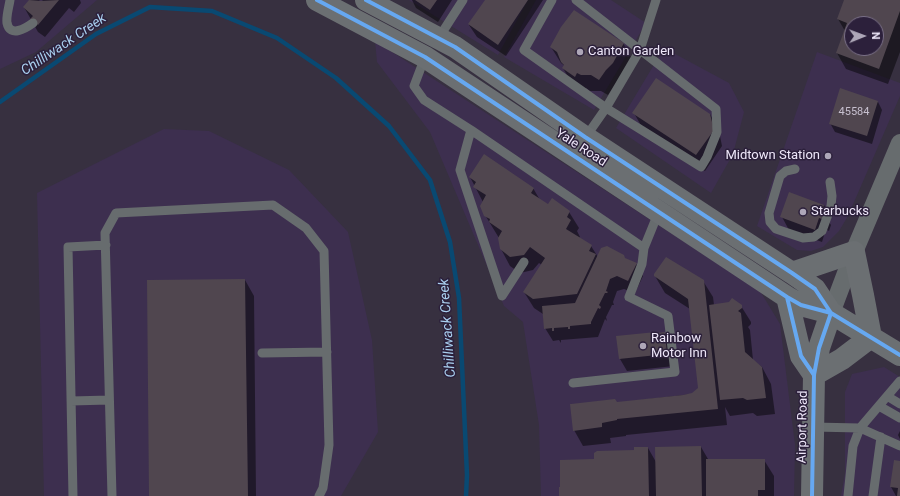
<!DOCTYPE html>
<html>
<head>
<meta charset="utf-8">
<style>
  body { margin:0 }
  #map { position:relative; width:900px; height:496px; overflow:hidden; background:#373040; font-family:Roboto,sans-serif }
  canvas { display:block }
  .north { position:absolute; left:844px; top:16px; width:40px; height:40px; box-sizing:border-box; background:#2c203b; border:1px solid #7a7087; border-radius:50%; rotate:89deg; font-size:11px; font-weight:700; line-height:16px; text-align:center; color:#eee7f9 }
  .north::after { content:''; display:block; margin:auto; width:14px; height:18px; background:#aea7b8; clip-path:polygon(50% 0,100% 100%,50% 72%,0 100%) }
</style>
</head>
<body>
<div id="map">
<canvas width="900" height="496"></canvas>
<div class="north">N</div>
</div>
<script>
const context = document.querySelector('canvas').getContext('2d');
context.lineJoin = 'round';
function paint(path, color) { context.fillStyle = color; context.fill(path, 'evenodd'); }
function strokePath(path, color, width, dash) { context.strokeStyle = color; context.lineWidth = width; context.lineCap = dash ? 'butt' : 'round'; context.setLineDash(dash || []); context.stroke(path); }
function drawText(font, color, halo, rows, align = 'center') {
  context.font = font + ' Roboto,sans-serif'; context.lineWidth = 3; context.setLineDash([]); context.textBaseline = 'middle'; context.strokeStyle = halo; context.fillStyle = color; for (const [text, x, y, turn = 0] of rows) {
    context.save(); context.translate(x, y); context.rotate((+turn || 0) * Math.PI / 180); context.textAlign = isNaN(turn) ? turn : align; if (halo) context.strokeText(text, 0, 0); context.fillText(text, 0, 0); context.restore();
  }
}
paint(new Path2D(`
  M0,0h97l-61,52 -36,17z
  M409,0h119l-30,55z
  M536,0h75l35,23 -52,87 -90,-53z
  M375,41l385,250 20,33 15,121 -1,51h-253l-2,-71 -16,-103 -19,-16 -74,-174 -53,-70z
  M664,48l65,35 15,29 -11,42 -22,39 -95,-65z
  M817,52l83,31v13l-52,120 -9,15 -16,16 -12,4 -14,-1 -40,-24z
  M164,129l45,2 80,39 59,62 24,108 6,92 -37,64h-297l-7,-303z
  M884,367l16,10v119h-59l4,-23v-81l7,-18z`), '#3d2f4f');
paint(new Path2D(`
  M30,0h9l2,2 2,-2h37l1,3 -7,9 -5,-4 -24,29 -7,-5 -14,-25z
  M412,0h40l-14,22 -22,-14z
  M486,0h57l-37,56 -29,-19 -8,-12z
  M845,0h55v52l-12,32 -42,-15 -9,-16 8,-22 -7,-12zM852,24h24v24h-24z
  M623,43l9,16 -24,36 -7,-4h-11l-4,-3 -2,4 -12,-8 -9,-16 2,-2 -4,-3 -10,-16z
  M878,102l4,8 -10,34 -37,-12 -5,-9z
  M634,113l76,1 9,17 3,15 -17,25 -62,-42z
  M470,177l63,11 7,12 9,5 20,7 10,16 -2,3 3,6 -1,1 12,8 7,11 27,2 11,5 7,12 -8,17 -11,-4 -7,2 -4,11 1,3h-2l-6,12 1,4 -2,-2 -7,18 -37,3v3l-2,-3 -6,1 -8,-13 -2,-14 -9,-6 -10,-16 18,-27 -3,-2 -6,7 -13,3 -10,-7 -9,-17 -2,-11 -14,-23 -2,-13z
  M824,205l7,13 -2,4 2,3 -2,6 -3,-2 -4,13 -33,-12 -7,-13z
  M655,276l48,5 10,16 1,8 27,1 10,16v2l-3,3 2,3 3,30 9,7 9,17 4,30 -18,2 -4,-3 -23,3 -5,-9 2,18 -101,10v1l-16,2 1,5 -28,3 -9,-16 42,-27 76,-9 7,-6 -9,-79 -25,-16z
  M245,280l9,16 2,200h-106z
  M665,333l7,13 2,20 -47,5 -7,-12 37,-25z
  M900,431v8l-2,-4z
  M701,447l7,12 56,1 10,16v20h-213l34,-36 53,-12 8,14z
  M900,462v34h-4l-5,-9z`), '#0007');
strokePath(new Path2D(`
  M0,102l96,-68 54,-27 62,4 65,27 59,40 53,48 41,54 20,62 9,56 8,177 -1,21`), '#094972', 4.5);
paint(new Path2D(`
  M29,0l12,1 18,-1 -21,25 -8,-6 3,-3 -10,-9z
  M415,0h22l-7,10z
  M485,0h43l-30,45 -30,-21z
  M844,0h56v11l-21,58 -43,-16 11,-30 -10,-4zM852,24h24v24h-24z
  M574,10l50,33 -11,20 -7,7 -7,10 -8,-5h-10l-4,-2 -2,4 -13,-9 2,-3 -3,-3 -4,-10 -7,-5 11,-20z
  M656,78l54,36 4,16 -18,25 -64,-42z
  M840,88l38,13 -11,35 -38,-12z
  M484,154l50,34 -3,5 17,11 4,-6 18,13 -3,6 4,3 -5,9 26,16 -3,6 7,3 -19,40 -44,5 -10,-7 22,-34 -15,-11 -6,8 -14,2 -10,-8 -2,-11 4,-7 -13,-9 1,-3 -6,-3 -4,-10 6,-11 -13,-8 3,-5 -7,-5z
  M789,192l35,13 -2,6 3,1 -3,7 -3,-1 -4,12 -35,-13z
  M607,246l17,9 1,3 12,5 -9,18 -11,-5 -7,3 -4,12 2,1 -1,1h-2l-6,12 2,2 -1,2 -2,-1 -7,14v2l-21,2v3h-2v-2l-14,1v3h-2v-3l-8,1 -2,-23 33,-3 26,-55z
  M666,257l38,23 14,129 -101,10v1l-15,3v4l-29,4 -3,-27h1l44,-5 2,3 66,-7 9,-2 6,-5 -10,-89 -34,-23v-2z
  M245,279l3,217h-99l-2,-216z
  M732,298l10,7v3l-4,3 3,2 4,39 17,15 4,31 -19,2 -4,-2 -23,2 -11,-95 20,-3z
  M656,332l1,1 8,-1 2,22 -48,5 -3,-23z
  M701,446l1,50h-46l-1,-49z
  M634,447h14l1,49h-90v-9h1v-27l34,-1v-6l3,-2 37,-1z
  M706,459h59v31h-7v6h-52z
  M894,460l6,1v35h-3l1,-8 -8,-1z`), '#50464f');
strokePath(new Path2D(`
  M10,0c-1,7 -4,16 -3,23 3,15 19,5 26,0
  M552,0l-28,50 82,58 95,59 6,-10 10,-25 -1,-23 -140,-109
  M438,39l25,-39
  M425,57l-11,29 10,14 47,30 173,118 15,-37
  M471,130l-11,40 42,126 22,-34
  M585,138l21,-30 34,-58 16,-50
  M795,169l-9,2 -6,5 -11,37 1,9 6,7 27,9 11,-1 8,-6 9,-25 1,-10 -2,-14
  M262,353l65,-1
  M573,383l102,-11 -7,-56 -39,-19 13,-33 2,-16
  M887,396l13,8
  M71,401l38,-1
  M879,406l21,12
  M813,427l47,1 40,-47
  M73,496l-5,-249 38,-2
  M112,496l-7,-263 11,-20 157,-8 33,23 18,23 5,194 -6,43 -4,8
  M848,496l5,-50 7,-18 40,18
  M873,496l8,-59`), '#676c6e', 9);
strokePath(new Path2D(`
  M831,313l23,-61 46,-109`), '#676c6e', 18);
strokePath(new Path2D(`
  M317,0l108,57 18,12 344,228 14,8 30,8 69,42
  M366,0l89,47 130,90 207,136 23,16 16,24
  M792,273l62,-21 9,43 8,42
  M787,297l14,59 13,19
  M814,375l28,-16 29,-22
  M812,496l2,-121 5,-27 12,-35`), '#6b6f72', 22);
strokePath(new Path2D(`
  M317,0l108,57 18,12 344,228 14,8 30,8 69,42
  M366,0l89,47 130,90 207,136 23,16 16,24
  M787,297l14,59 13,19
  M812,496l2,-121 5,-27 12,-35`), '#66a8f1', 4);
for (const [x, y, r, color] of [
  [580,52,4,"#aea7b8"],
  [828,156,4,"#aea7b8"],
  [803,212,4,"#aea7b8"],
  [643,346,4,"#aea7b8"]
]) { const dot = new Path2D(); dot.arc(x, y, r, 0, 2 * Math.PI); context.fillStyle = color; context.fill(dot); strokePath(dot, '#2c203b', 1.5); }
drawText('11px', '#c6bfce', null, [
  ["45584",854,112]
]);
drawText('13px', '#eee7f9', '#2c203b', [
  ["Canton Garden",588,52],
  ["Midtown Station",820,156,"right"],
  ["Starbucks",811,212],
  ["Rainbow",651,339],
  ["Motor Inn",651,354]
], 'left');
drawText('13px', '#eee7f9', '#2c203b', [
  ["Yale Road",581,148,33],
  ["Airport Road",803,427,-89]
]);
drawText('italic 14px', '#a9cfef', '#2c203b', [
  ["Chilliwack Creek",64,45,-34],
  ["Chilliwack Creek",448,328,-94]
]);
</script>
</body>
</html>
